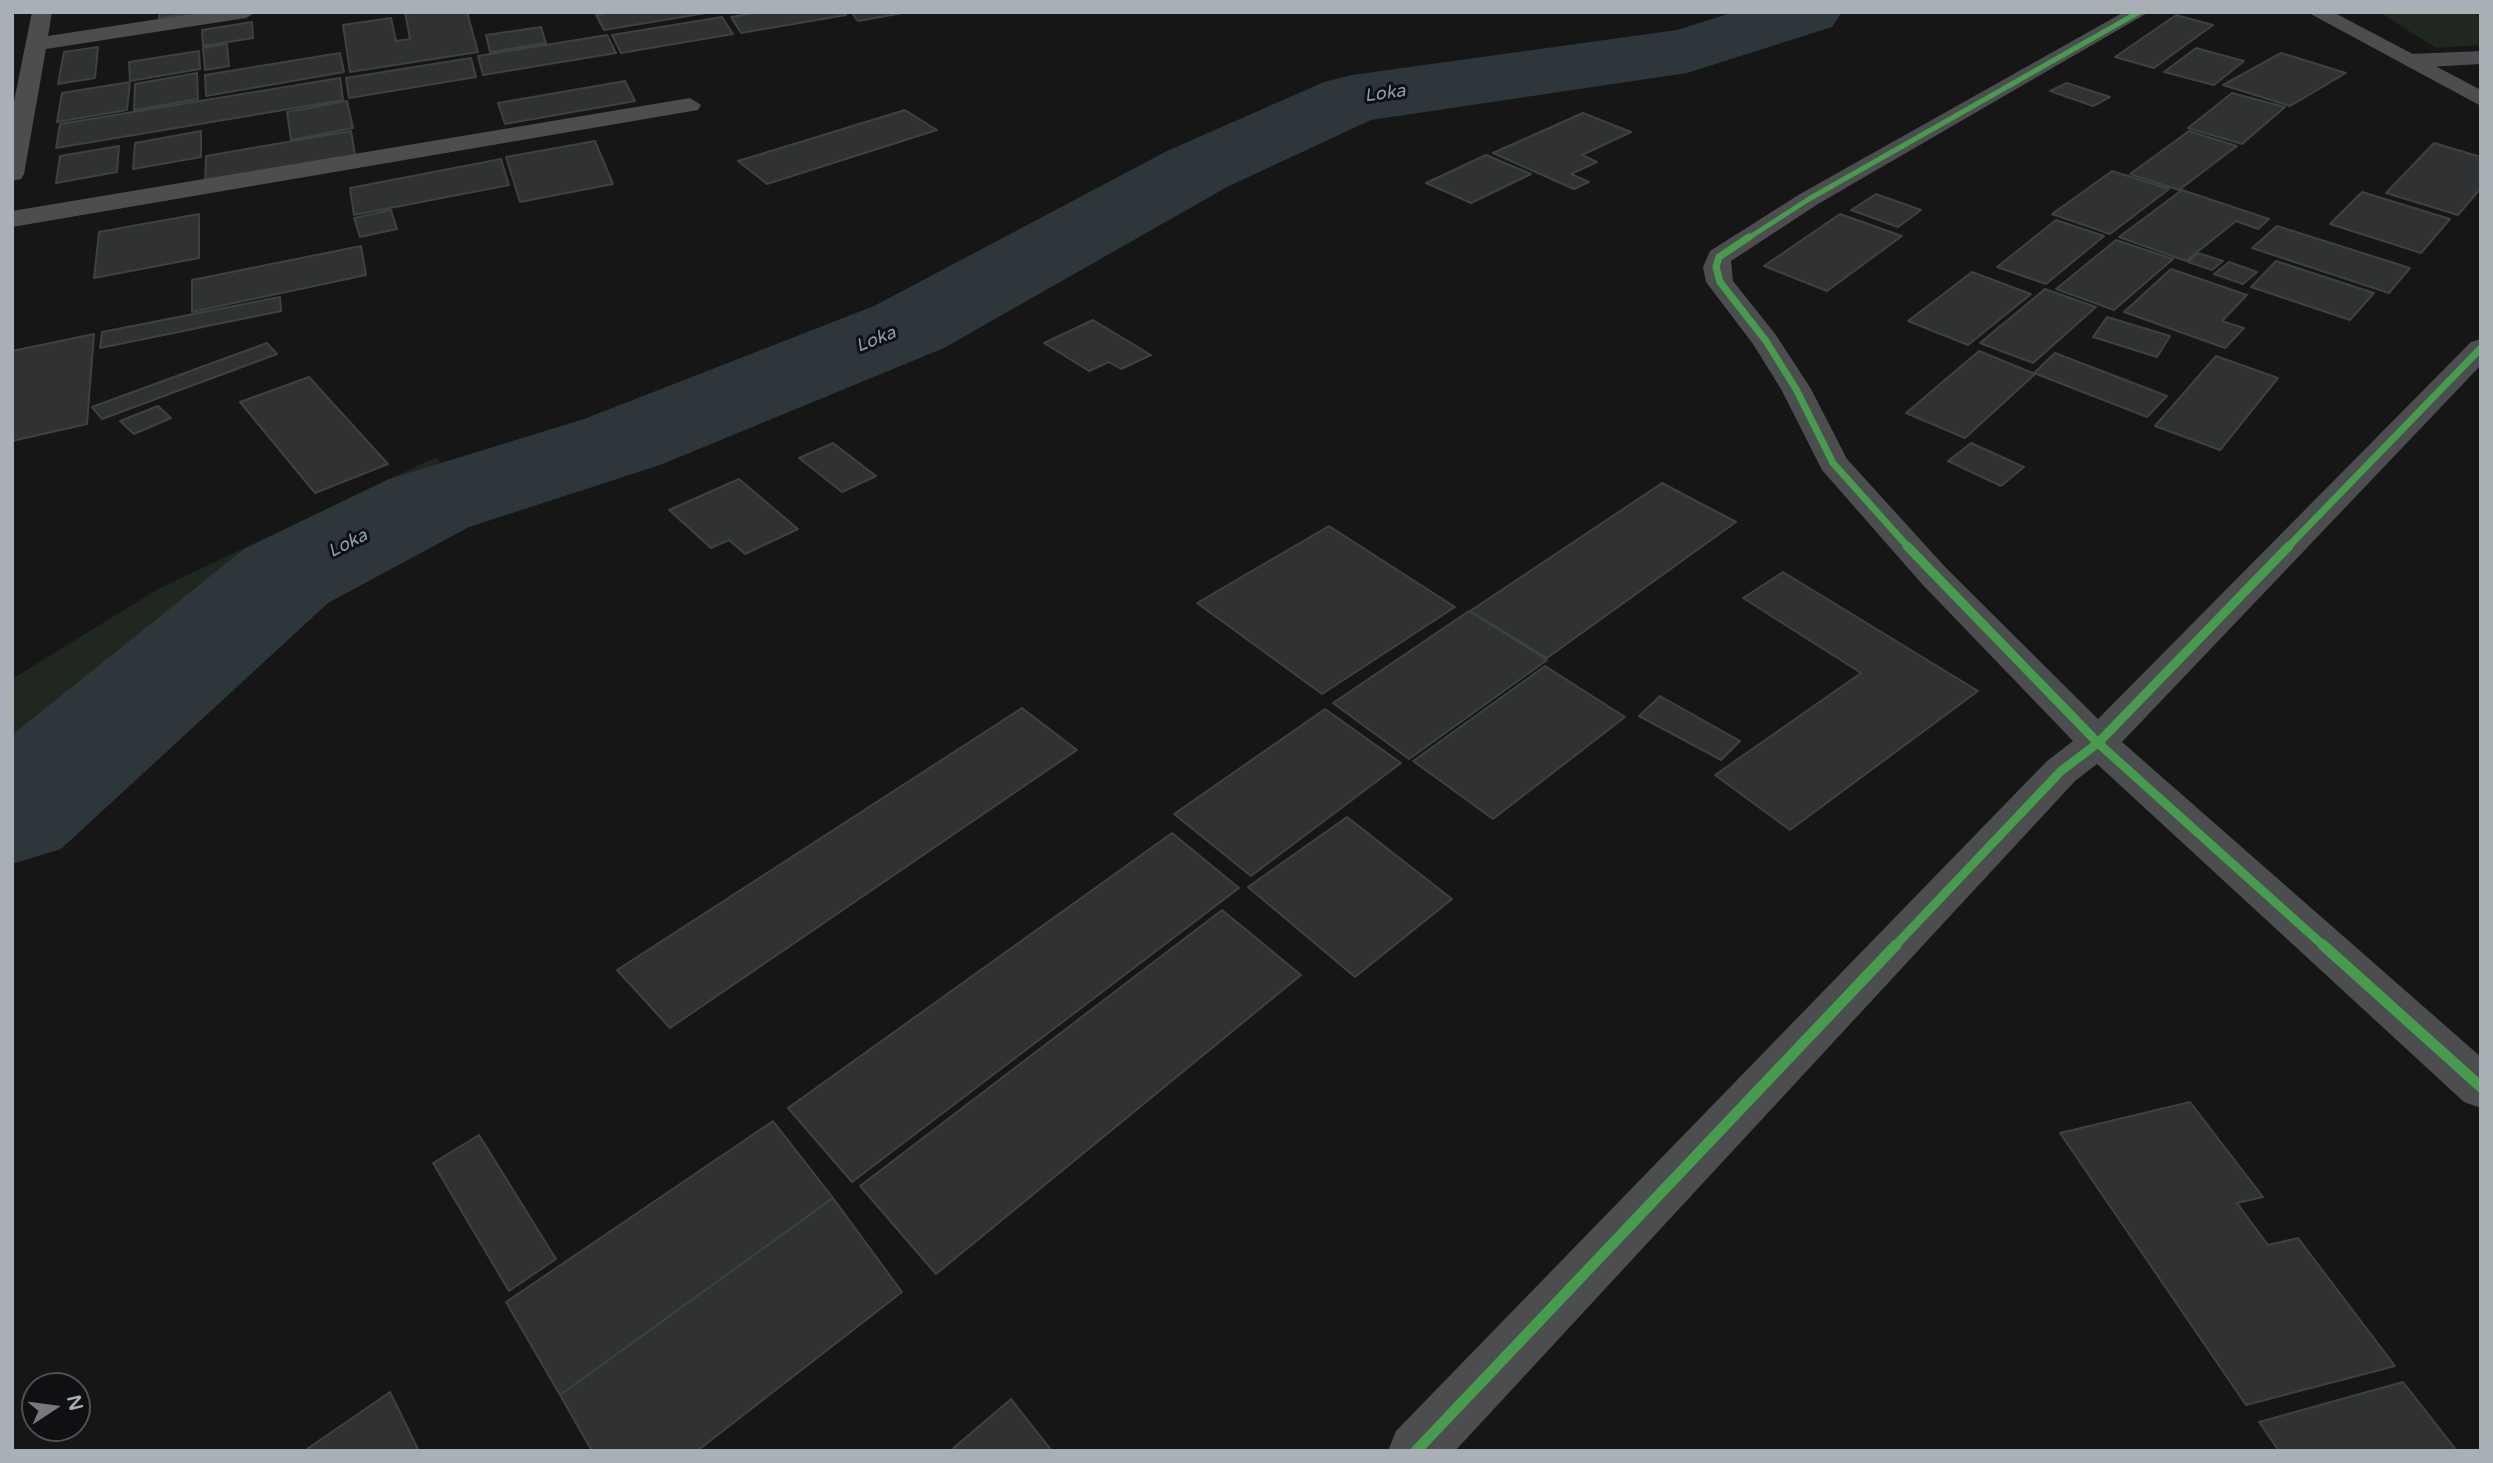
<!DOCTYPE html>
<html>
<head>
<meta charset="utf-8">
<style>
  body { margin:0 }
  #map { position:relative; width:2493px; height:1463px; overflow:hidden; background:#161616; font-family:"Varela Round",sans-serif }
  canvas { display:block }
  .frame { position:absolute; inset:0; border:14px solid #a8afb6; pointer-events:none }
  .north { position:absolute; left:21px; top:1372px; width:70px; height:70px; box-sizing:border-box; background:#101012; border:2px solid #4d5054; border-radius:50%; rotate:77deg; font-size:19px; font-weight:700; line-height:28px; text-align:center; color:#a8afb6 }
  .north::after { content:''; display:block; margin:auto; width:24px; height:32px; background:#75797e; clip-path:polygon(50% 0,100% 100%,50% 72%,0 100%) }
</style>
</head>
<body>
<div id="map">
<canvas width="2493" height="1463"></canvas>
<div class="frame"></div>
<div class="north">N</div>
</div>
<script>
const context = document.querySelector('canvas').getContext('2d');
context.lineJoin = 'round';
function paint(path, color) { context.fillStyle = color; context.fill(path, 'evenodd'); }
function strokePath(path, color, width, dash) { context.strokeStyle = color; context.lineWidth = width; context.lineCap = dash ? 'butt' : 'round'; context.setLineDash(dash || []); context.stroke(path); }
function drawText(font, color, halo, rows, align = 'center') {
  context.font = font + ' "Varela Round",sans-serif'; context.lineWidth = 6; context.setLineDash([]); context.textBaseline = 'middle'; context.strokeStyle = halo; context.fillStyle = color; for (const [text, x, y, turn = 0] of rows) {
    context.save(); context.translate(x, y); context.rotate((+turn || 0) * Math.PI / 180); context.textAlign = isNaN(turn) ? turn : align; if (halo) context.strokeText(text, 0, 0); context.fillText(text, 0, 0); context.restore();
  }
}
paint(new Path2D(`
  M2379,12h102v33l-45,3z
  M436,457l34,48 -106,51 -352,278v-155l146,-90z`), '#202620');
paint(new Path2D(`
  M1734,12h108l-10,15 -145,46 -316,47 -144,67 -283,161 -284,117 -191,62 -141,76 -267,246 -49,15v-129l232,-186 145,-70 195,-60 290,-113 293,-155 157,-69 28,-7 325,-45z`), '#2d373b');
const building = new Path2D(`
  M160,12h39l-40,6z
  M405,12h62l11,40 -128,20 -7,-47 48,-7 5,23 14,-2z
  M611,12h101l-108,18 -8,-15z
  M760,12h84l2,3 -105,18 -10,-16z
  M851,12h57l-50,9z
  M2176,15l37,10 -59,43 -39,-11z
  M722,17l11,17 -112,19 -9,-18z
  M252,22l1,16 -50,8 -1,-16z
  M541,27l5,16 -56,9 -4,-17z
  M607,35l9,18 -133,22 -5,-19z
  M227,44l2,22 -24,4 -2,-22z
  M98,47l-3,31 -37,6 6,-32z
  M2196,48l48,13 -30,24 -50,-13z
  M199,51l1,18 -70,12 -1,-19z
  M340,53l4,19 -138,24 -1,-21z
  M2281,53l65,20 -56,33 -67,-21z
  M471,58l5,19 -127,21 -3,-20z
  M197,73l1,26 -64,11 1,-26z
  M340,78l3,22 -287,48 4,-24z
  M625,81l10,20 -130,23 -7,-21z
  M130,82l-3,28 -70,12 5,-29z
  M2067,83l43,14 -17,9 -43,-15z
  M2232,93l53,14 -43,37 -54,-16z
  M347,101l6,27 -62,12 -4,-28z
  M905,110l32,20 -170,54 -29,-23z
  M1583,113l48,19 -49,23 15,7 -26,12 18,8 -15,7 -81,-36z
  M201,131v26l-68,12 2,-26z
  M351,131l4,24 -150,27 1,-26z
  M2189,131l48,15 -58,44 -49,-16z
  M595,141l18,43 -93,18 -14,-45z
  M2434,143l47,14v31l-23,27 -72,-22z
  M119,146l-2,26 -61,11 4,-27z
  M1486,155l45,19 -60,29 -45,-20z
  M501,159l8,26 -155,30 -4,-27z
  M2112,171l57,18 -59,45 -58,-20z
  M2182,190l87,29 -11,10 -22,-8 -50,40 -67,-24z
  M2362,192l88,27 -29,34 -91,-29z
  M1876,194l45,16 -23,17 -47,-17z
  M391,210l6,19 -37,8 -6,-19z
  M199,214v44l-105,20 5,-46z
  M1840,214l62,22 -75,55 -63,-25z
  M2056,220l48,16 -58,48 -49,-17z
  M2277,226l133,42 -21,25 -137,-45z
  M2116,240l57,19 -59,51 -58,-21z
  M361,246l5,29 -174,37v-32z
  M2198,253l25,8 -11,9 -24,-8z
  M2276,261l98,32 -24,27 -99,-33z
  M2229,262l28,10 -14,12 -29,-10z
  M2171,269l76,26 -25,26 22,7 -19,20 -101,-36z
  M1972,272l59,22 -63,51 -60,-24z
  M2045,289l51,18 -63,56 -53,-20z
  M280,297l1,14 -181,37 2,-16z
  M2107,317l63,19 -13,21 -64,-20z
  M1093,320l58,35 -30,14 -12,-7 -20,9 -45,-28z
  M94,334l-7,90 -75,17v-90z
  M267,343l10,11 -175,65 -10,-12z
  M1979,351l56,23 -70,64 -59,-25z
  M2055,353l112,43 -20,21 -113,-44z
  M2216,356l62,22 -58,72 -65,-24z
  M309,377l79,87 -73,29 -75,-91z
  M158,406l13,12 -37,16 -14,-13z
  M833,443l43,33 -34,16 -43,-34z
  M1971,443l53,24 -23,19 -53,-25z
  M739,479l59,50 -53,25 -16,-14 -18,8 -42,-38z
  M1662,483l74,39 -189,136 -77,-47z
  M1329,526l126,81 -133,87 -125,-91z
  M1783,572l195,119 -188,139 -75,-55 146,-102 -118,-75z
  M1469,611l78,49 -138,99 -76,-56z
  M1545,666l80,51 -132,102 -80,-58z
  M1660,696l80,45 -19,19 -82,-44z
  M1022,708l55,42 -407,278 -53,-58z
  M1325,709l76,54 -150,113 -77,-62z
  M1347,817l105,82 -97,78 -107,-90z
  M1172,833l67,55 -387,294 -64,-74z
  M1222,910l79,65 -365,299 -76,-88z
  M2190,1102l73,95 -26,6 31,42 30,-7 97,128 -149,39 -186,-272z
  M773,1121l60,77 -273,197 -54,-93z
  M479,1135l77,124 -47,32 -76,-128z
  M833,1198l69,94 -205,159h-105l-32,-56z
  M2403,1382l54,69h-178l-20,-29z
  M390,1392l29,59h-115z
  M1011,1399l41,52h-102z`);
paint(building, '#303132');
strokePath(building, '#3e4142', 2);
paint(new Path2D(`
  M32,12h20l-4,24 156,-24h52l-10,6 -200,31 -22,125 -3,5 -9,2v-70z
  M2124,12h25l-331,192 -87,57 2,20 43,54 35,54 36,70 99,109 152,151 373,-377 10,-3v26l-359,377 359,315v51l-17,-6 -367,-338 -22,17 -620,670h-67l8,-20 651,-670 26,-20 -151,-157 -100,-114 -41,-81 -28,-45 -47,-62 -3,-15 7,-16 90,-57z
  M2481,51v13l-71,4 -11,-7 11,-7z
  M690,98l11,7 -3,5 -686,117v-16z`), '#4b4d4f');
paint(new Path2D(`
  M2307,12h26l148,78v16z`), '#4b4d4f');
strokePath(new Path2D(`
  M1747,239l62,-40 330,-187`), '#469c4c', 5);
strokePath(new Path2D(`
  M1749,237l-30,20 -3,10 4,15 46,59 30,48 37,74 76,85
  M2287,548l194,-200`), '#469c4c', 7);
strokePath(new Path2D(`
  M1907,546l191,197 227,204
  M1894,947l167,-176 37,-28 191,-197`), '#469c4c', 9);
strokePath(new Path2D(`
  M2323,945l158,142
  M1416,1451l480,-506`), '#469c4c', 11);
drawText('italic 18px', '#82a1ae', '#101012', [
  ["Loka",1385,94,-8],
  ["Loka",876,340,-22],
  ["Loka",348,544,-27]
]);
</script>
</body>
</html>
